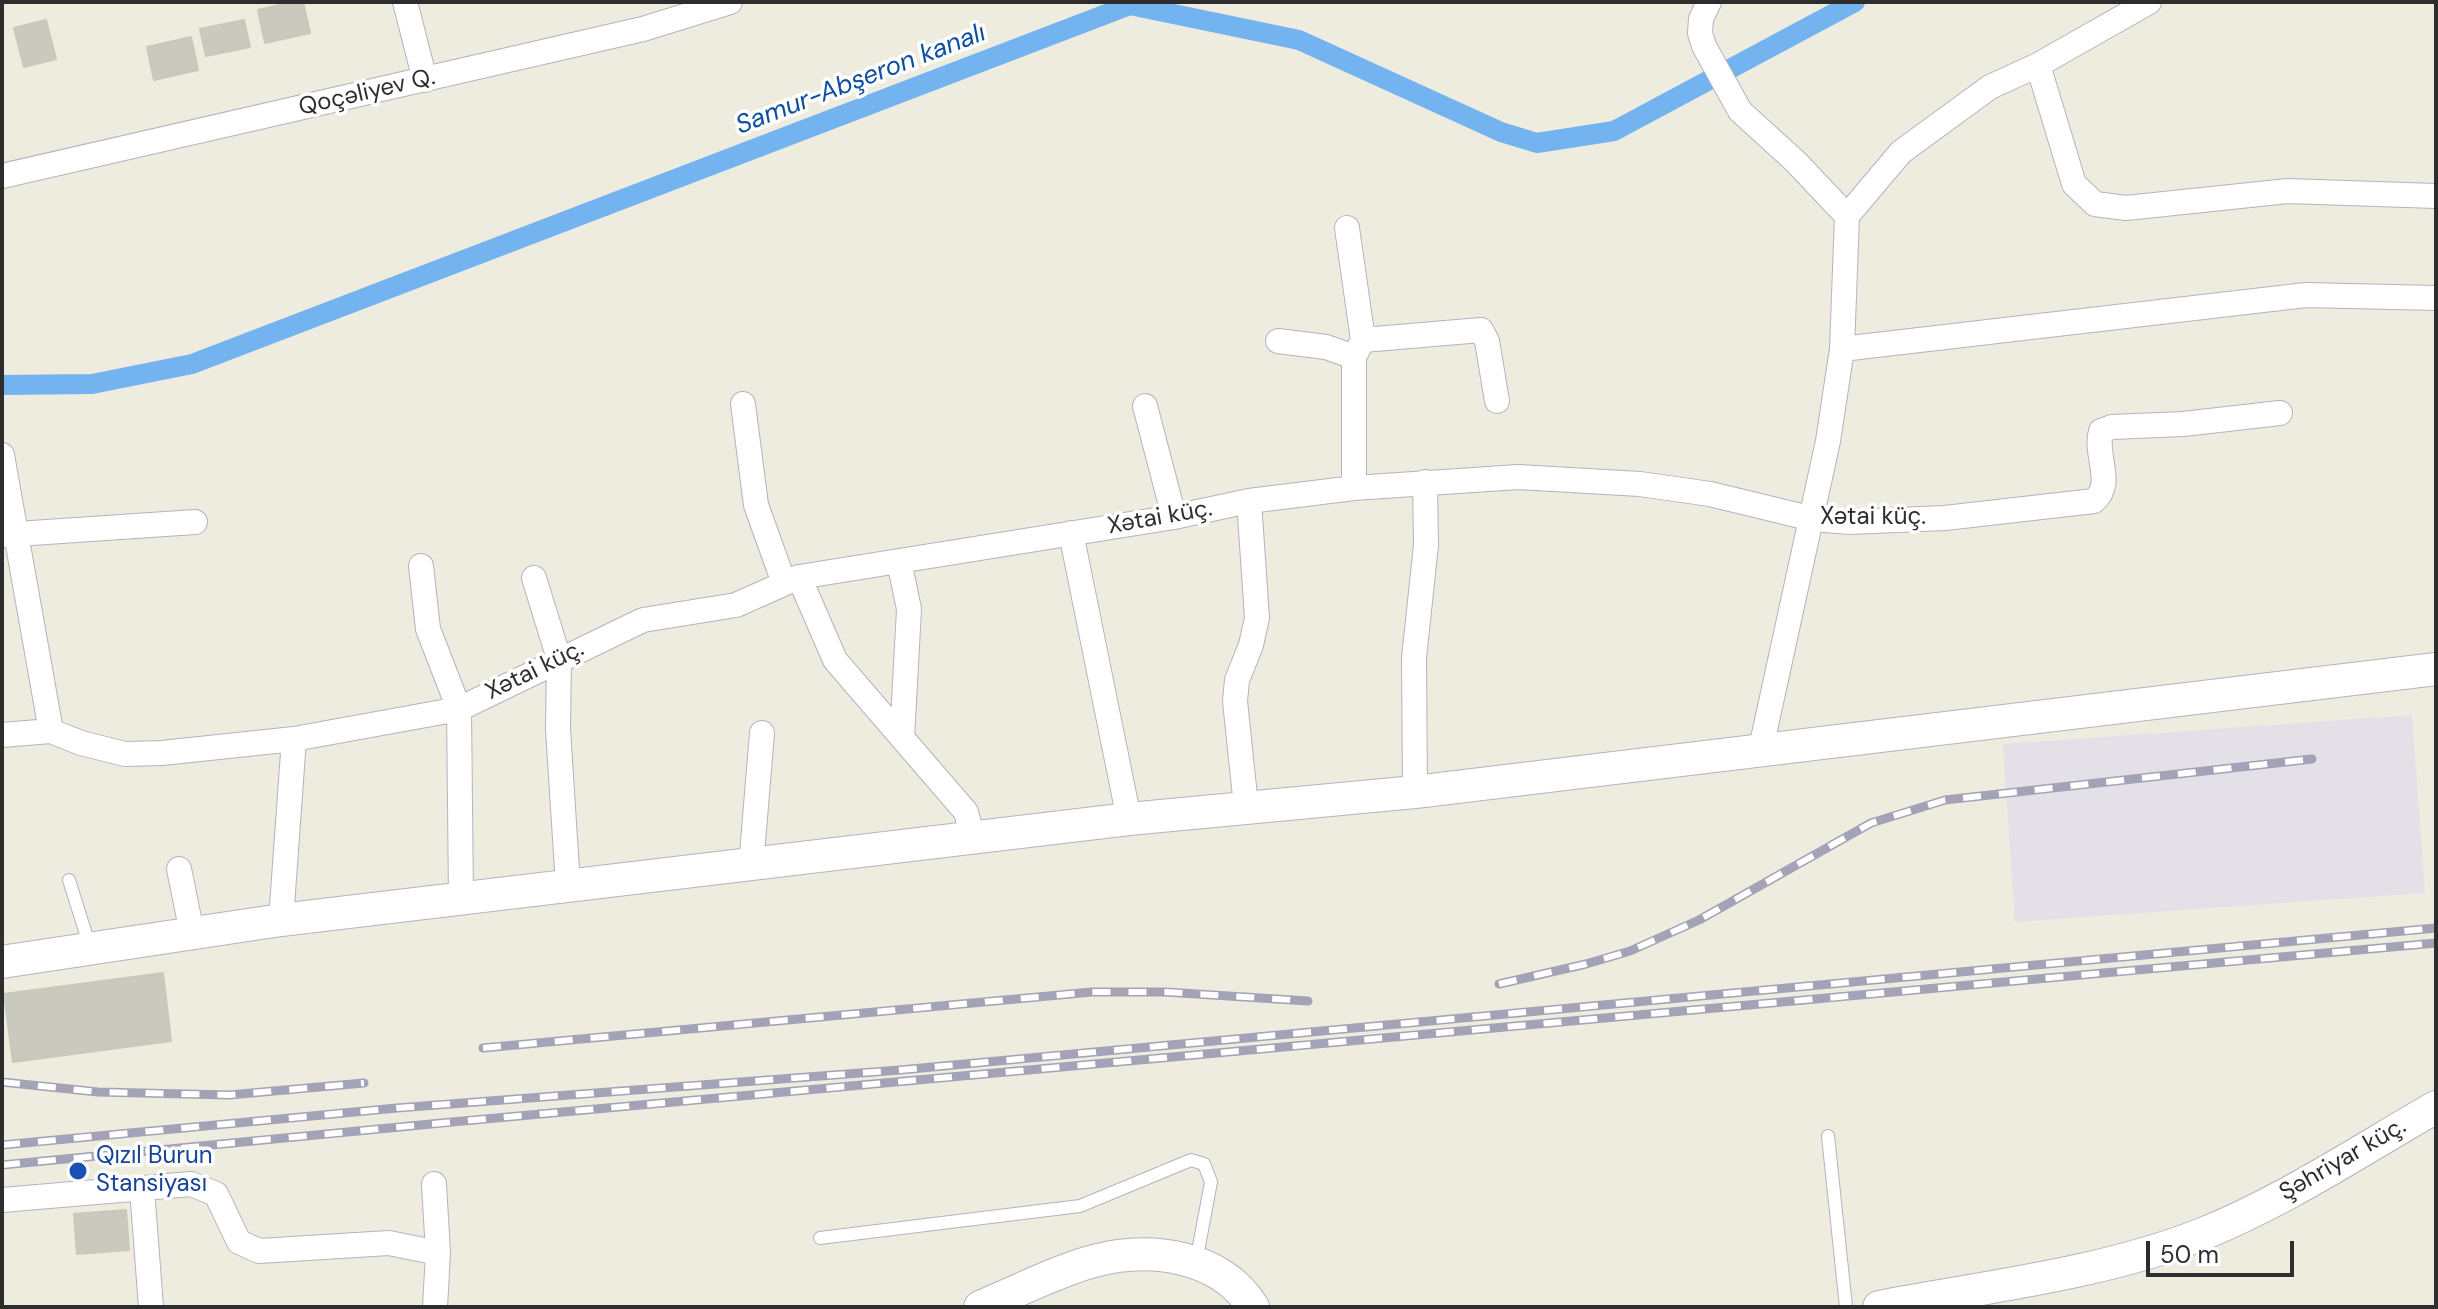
<!DOCTYPE html>
<html>
<head>
<meta charset="utf-8">
<style>
  body { margin:0 }
  #map { position:relative; width:2438px; height:1309px; overflow:hidden; background:#eeebdf; font-family:"DM Sans",sans-serif }
  canvas { display:block }
  .frame { position:absolute; inset:0; border:4px solid #2d2d2d; pointer-events:none }
  .scale { position:absolute; left:2146px; top:1241px; width:148px; height:36px; box-sizing:border-box; border:4px solid #2d2d2d; border-top:0; padding-left:10px; font-size:24px; line-height:28px; white-space:nowrap; color:#2d2d2d; -webkit-text-stroke:6px #fff; paint-order:stroke }
</style>
</head>
<body>
<div id="map">
<canvas width="2438" height="1309"></canvas>
<div class="frame"></div>
<div class="scale">50 m</div>
</div>
<script>
const context = document.querySelector('canvas').getContext('2d');
context.lineJoin = 'round';
function paint(path, color) { context.fillStyle = color; context.fill(path, 'evenodd'); }
function strokePath(path, color, width, dash) { context.strokeStyle = color; context.lineWidth = width; context.lineCap = dash ? 'butt' : 'round'; context.setLineDash(dash || []); context.stroke(path); }
function drawText(font, color, halo, rows, align = 'center') {
  context.font = font + ' "DM Sans",sans-serif'; context.lineWidth = 7; context.setLineDash([]); context.textBaseline = 'middle'; context.strokeStyle = halo; context.fillStyle = color; for (const [text, x, y, turn = 0] of rows) {
    context.save(); context.translate(x, y); context.rotate((+turn || 0) * Math.PI / 180); context.textAlign = isNaN(turn) ? turn : align; if (halo) context.strokeText(text, 0, 0); context.fillText(text, 0, 0); context.restore();
  }
}
paint(new Path2D(`
  M2412,715l13,178 -410,29 -12,-178z`), '#e3e0e7');
strokePath(new Path2D(`
  M2,385l90,-1 100,-20 938,-359 169,35 202,92 36,11 77,-12 241,-129`), '#72b3f0', 20);
const building = new Path2D(`
  M292,2h11l7,31 -45,10 -7,-33z
  M46,20l10,39 -32,8 -10,-39z
  M244,20l6,27 -44,9 -6,-27z
  M191,37l7,33 -44,10 -7,-33z
  M163,973l8,68 -158,21 -9,-68z
  M126,1210l3,40 -52,4 -3,-40z`);
paint(building, '#cac9be');
strokePath(building, '#cac8b9', 2);
const lane = new Path2D(`
  M69,880l21,67
  M1828,1136l18,171
  M820,1238l260,-32 111,-46 13,4 7,18 -15,80`);
const street = new Path2D(`
  M405,2l20,78
  M1709,2l-8,17 -1,14 4,13 36,65 56,51 51,54 -5,133 -14,92 -67,307
  M2038,65l36,119 21,20 31,4 162,-17 148,5
  M2,176l641,-147 87,-27
  M1847,216l54,-64 89,-65 48,-22 111,-63
  M1347,228l16,112
  M1278,341l48,6 28,10
  M1842,349l464,-54 130,3
  M743,404l13,101 28,78
  M1145,406l29,111
  M2,455l49,276
  M1354,488v-131l9,-17 118,-10 6,11 10,60
  M1071,533l58,286
  M2,535l193,-13
  M899,561l10,48 -7,129
  M421,566l7,63 31,80 2,190
  M799,577l36,83 131,152 7,26
  M534,578l25,81 -1,70 10,157
  M2,735l49,-4 30,12 44,11 37,-1 132,-14 165,-30 184,-89 93,-15 63,-28 375,-60 75,-16 105,-13 164,-11 122,7 70,10 103,25 36,3 96,-4 149,-17c21,-18 0,-46 7,-70l11,-4 71,-3 97,-11
  M1415,792l-1,-134 12,-113 -1,-63
  M1246,806l-11,-105 2,-21 14,-35 6,-27 -8,-117
  M751,866l11,-133
  M179,869l13,64
  M281,920l13,-181
  M434,1184l4,69 -3,54
  M142,1189l9,118
  M2,1200l189,-16 25,10 23,48 20,9 130,-8 49,10`);
const secondary = new Path2D(`
  M2,962l279,-42 848,-101 286,-27 1021,-123
  M980,1307c34,-14 79,-37 114,-46 56,-15 126,-6 159,46
  M1879,1307c105,-20 221,-33 321,-72 83,-33 159,-84 236,-128`);
strokePath(lane, '#b3b3c0', 14);
strokePath(street, '#b3b3c0', 26);
strokePath(secondary, '#b3b3c0', 34);
strokePath(lane, '#fff', 12);
strokePath(street, '#fff', 24);
strokePath(secondary, '#fff', 32);
const rail = new Path2D(`
  M1499,984l87,-20 44,-13 69,-31 172,-97 74,-23 367,-41
  M483,1048l609,-56h73l143,9
  M2,1082l96,10 131,3 135,-12
  M2,1145l395,-37 503,-38 1536,-142
  M2,1165l450,-43 1984,-179`);
strokePath(rail, '#a3a2b7', 9);
strokePath(rail, '#fff', 6, [18]);
for (const [x, y, r, color] of [
  [78,1171,10,"#1a4fb4"]
]) { const dot = new Path2D(); dot.arc(x, y, r, 0, 2 * Math.PI); context.fillStyle = color; context.fill(dot); strokePath(dot, '#fff', 3); }
drawText('24px', '#2d2d2d', '#fff', [
  ["Qoçəliyev Q.",367,93,-13],
  ["Xətai küç.",1160,518,-10],
  ["Xətai küç.",1873,518],
  ["Xətai küç.",535,671,-26],
  ["Şəhriyar küç.",2343,1160,-30]
]);
drawText('24px', '#164399', '#fff', [
  ["Qızıl Burun",96,1157],
  ["Stansiyası",96,1185]
], 'left');
drawText('italic 26px', '#0c4ea2', '#fff', [
  ["Samur-Abşeron kanalı",861,80,-21]
]);
</script>
</body>
</html>
